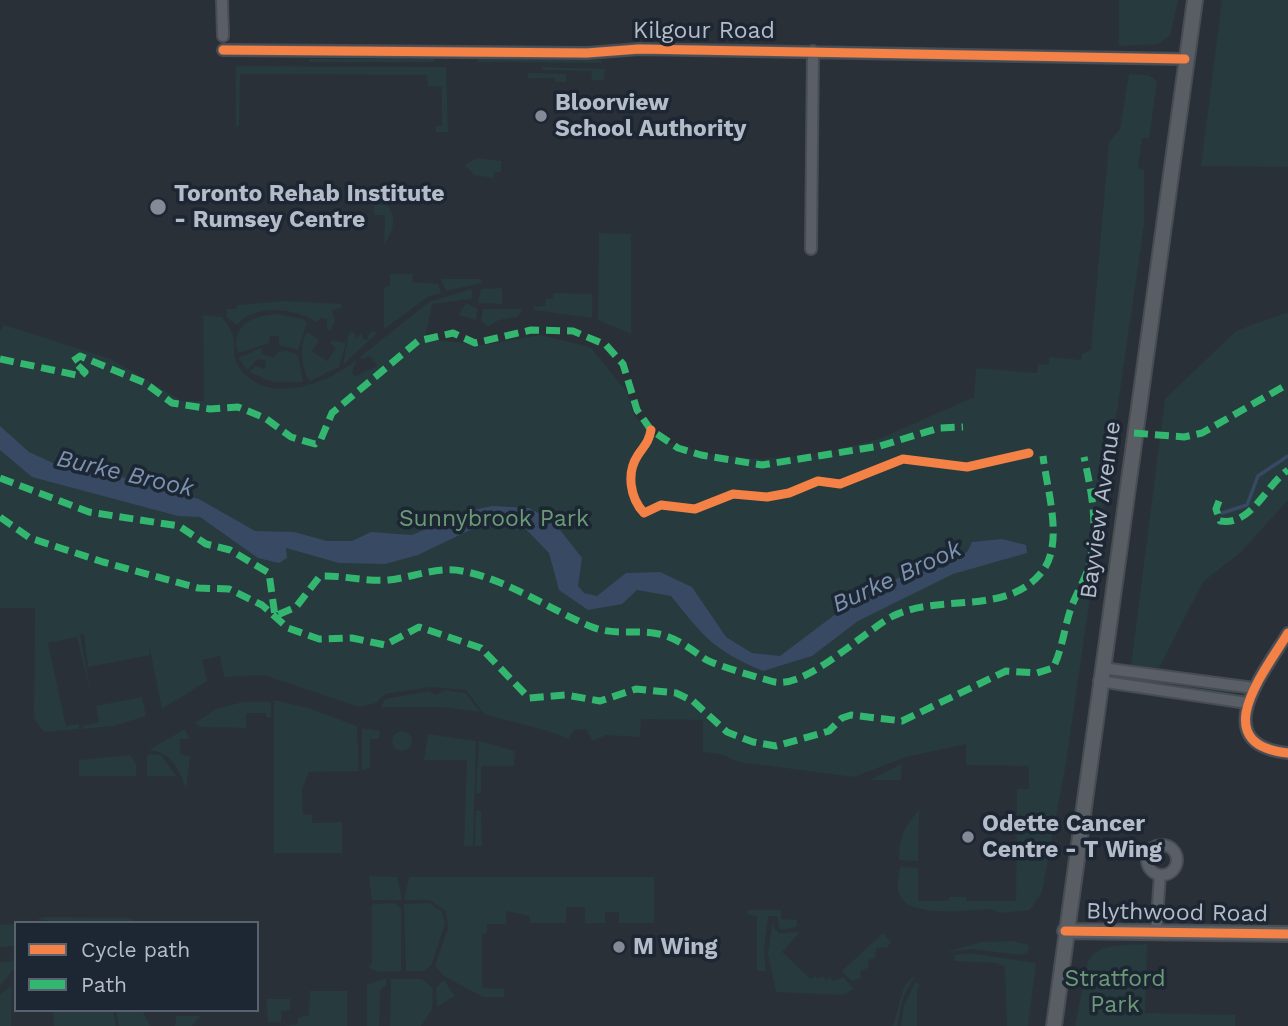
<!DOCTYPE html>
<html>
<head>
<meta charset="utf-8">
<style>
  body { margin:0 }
  #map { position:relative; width:1288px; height:1026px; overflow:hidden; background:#2a3038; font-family:"Work Sans",sans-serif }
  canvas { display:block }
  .legend { position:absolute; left:14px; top:921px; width:245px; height:91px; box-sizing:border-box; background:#1d2633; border:2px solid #59626f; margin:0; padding:9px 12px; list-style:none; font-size:21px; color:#b4bcc9 }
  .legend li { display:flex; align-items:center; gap:14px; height:35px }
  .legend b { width:35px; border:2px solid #59626f }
</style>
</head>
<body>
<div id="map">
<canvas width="1288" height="1026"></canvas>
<ul class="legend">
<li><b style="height:9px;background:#f48246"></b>Cycle path</li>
<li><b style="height:9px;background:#33b770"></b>Path</li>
</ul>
</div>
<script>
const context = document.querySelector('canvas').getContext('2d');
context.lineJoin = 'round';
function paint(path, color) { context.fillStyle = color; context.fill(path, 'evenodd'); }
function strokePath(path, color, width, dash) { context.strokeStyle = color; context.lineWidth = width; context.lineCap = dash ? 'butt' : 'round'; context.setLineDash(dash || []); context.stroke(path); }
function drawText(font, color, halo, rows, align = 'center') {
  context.font = font + ' "Work Sans",sans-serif'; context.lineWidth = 7; context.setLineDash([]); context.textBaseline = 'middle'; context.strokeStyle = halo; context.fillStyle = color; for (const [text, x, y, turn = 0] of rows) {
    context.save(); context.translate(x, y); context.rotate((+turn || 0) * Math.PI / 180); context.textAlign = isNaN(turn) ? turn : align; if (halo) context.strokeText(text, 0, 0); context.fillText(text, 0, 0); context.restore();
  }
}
paint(new Path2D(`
  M1119,0h59l-8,36 -12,8 -39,2z
  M1222,0h66v167l-87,-1z
  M309,59h126v3h-126z
  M478,59l123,1 1,3 -124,-1z
  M236,66l210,1 2,65h-12v-6h6v-39l-14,-1 -1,-11 -187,-1 -1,52h-3z
  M542,67l63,2 -1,11h-12l-1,-9 -49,-1z
  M528,73l38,1v8h-11v-4h-27z
  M1129,74l19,1 9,6 -8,57h-7l-4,30 6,2v55l-78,538 -24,129 -12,18 -30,3 -9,-4c-22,1 -83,10 -92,-15 -3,-7 0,-20 1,-27l18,1v33h29l3,-4h16l1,4h49l1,-112h12v-23l-63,-1v-21l-60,13 -52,20 -115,-15 -19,-8 -17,-2v-32l-62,-1 -1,18 -34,-2 -13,6 -7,-12 -12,1 -6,9 -17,-7 -67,-18 -18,-24 -36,-3 -45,7 -9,9 -17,4 -95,-32 -40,2 -4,-21 -18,4 5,21 -45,28 -13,-64 1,10 -62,12 -4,-33 -4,1 13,68 -16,-66 -29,6 18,83 13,-2v5l-35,3 -10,-14 1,-110h-35v-277l4,-6 107,34 71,42h22l-1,-86 19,2c3,5 9,12 11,19 2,10 -1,21 6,31 27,40 89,17 117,-7l-4,13 4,3 21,-10 -7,-10 -8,3 -2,-2 69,-55 42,-13 2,7 -3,3 -38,5 -7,35 59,6 56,-10 50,12 37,45 7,23 21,23 53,16 52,5 60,-5 59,-15 95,-42 2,-29 61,5 1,-9 11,1v-8l32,3 1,-6 9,-4 18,-208 11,-13z
  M477,158l24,3v11h-7v6l-20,-3 -9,-10z
  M374,205h13c11,13 6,26 -3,40l1,-30h-11z
  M599,233l32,1v100l-33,-14z
  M390,274h23l-1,8 26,2 3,9 -13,4 -44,32v-41l6,-3z
  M441,279h40l1,4 -36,8z
  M502,288v16l-24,-1 3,-14z
  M553,293l39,1v24l-58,-8 -1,-3 12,-1 1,-7h7z
  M284,301l57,3v4l-9,2 3,11 -5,10 -3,-2v-10l-6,-1 -4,4c-23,-14 -61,-19 -80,3l-10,-8v-8h10v-4z
  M466,303l12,6 -2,11 -17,-5z
  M483,309h40l-6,8 -18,3 -11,7 -7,-6z
  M1288,312v188l-47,52 -38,30 -44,86 -28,-2 34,-267 71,-68z
  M276,314l27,5 4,4 -9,27 -19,-5v-9h-9l-1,7 -31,10c-8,-28 14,-37 38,-39z
  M307,332l12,8 -7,11 15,10 9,-13 -6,-5 2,-3 14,3 -7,24 -29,14c-9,-12 -11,-36 -3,-49z
  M349,332l6,1 1,6 6,-6v5l5,2 3,-8h8l-35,33z
  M261,348l1,6 11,4 5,-6 7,-2 13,5 5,27h-30l-24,-10 6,-6 10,3 1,-9 -8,-1 -11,11 -9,-12z
  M1184,683l51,7 -1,5 -51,-7z
  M445,690l21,3 14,19 -36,-5h-63l4,-8 43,-8 8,4z
  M142,697l4,19 -32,10 -32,3 1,-3 16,-4 -3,-16z
  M274,700l34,8 49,18 2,45 -50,1 -7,17 1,25 9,1v8l30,-1v31h-68z
  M243,702h28v15h-5v-4h-20v15l-45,-1 -6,-4 21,-14z
  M362,728l18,3 -1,8h-9v29l-8,2z
  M185,729l4,10h-9v15l10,3 -4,32c-6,-18 -15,-38 -37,-39z
  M392 741a10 10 0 1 1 20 0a10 10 0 1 1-20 0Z
  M428,734l48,7 -3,105h-9l3,-86h-43z
  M479,741l36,10 -1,15h-33v27h-5z
  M147,754l14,1 19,26 -3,-5h-30z
  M130,755l6,9v12h-57v-16z
  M902,764l-1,16h-31z
  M919,810l-1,51 -19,-1c0,-21 5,-34 20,-50z
  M476,811h5l1,35h-7z
  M369,876l28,1 5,23h-30z
  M409,877h245v46h-35v-11h-14v11h-20v-16h-19v16h-36v-7l-24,-5v13h-19v9l-5,1v54l22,1v8h-21l-39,-21 -9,-10 13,-38 -2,-17 -16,-11h-26z
  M429,903l13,9 3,12 -14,42 -7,5h-18l-2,-67z
  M376,904l18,-1 7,6v62l-23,1 -11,-6 5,-1v-60z
  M748,910h33v9l16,1 -1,7 -16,3 -3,-14h-9l-4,33 2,22h-9v-55l-9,-1z
  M43,917l85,1 12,5h-80l-23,-4z
  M773,919l1,9 5,5 21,-1 -18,20 29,27 4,-3 3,3 5,-3 3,4 4,-3 3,4 10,-4 11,12 -11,6 -67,-3 -8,-38z
  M16,924v22l-16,1v-22z
  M883,933l8,9 -4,5 -11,1 -1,10 -7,2 1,7 -9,5 1,6 -9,3 -10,-10z
  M1013,941l16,4 -1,7 -7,3 -49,-6 -26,3 35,-10z
  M1147,944l-2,69 90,2v11h-160l13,-65c11,-19 38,-15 59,-17z
  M970,953l66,10 -8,63h-21l-2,-59 -8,-4 -42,-2 -1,-6z
  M16,961v5l-16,20v-24z
  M917,972l-14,25 -6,29h-4l11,-39z
  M386,978v7l-6,5 -1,36h-12v-41z
  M391,979h31l11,9 -1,21 -11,17h-31z
  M444,980l11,16 -18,11 -1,-19z
  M916,982l4,4 -3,2v38h-16l3,-21z
  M12,986l-1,40h-11v-32z
  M310,991h37v35h-63l14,-2v-6l11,-3z
  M266,999h24v11l-9,1v11h-13z
  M113,1010l3,16h-62l-1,-14z
  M116,1010h26l8,16h-31z
  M176,1016h24l-8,10h-17z`), '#273a3e');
paint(new Path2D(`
  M0,426l29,26 35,16 54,8 81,23 56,32 39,1 33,9h25l19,-9 41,3 52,-23 28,-6 37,2 24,13 29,37 -4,28 6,7 13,3 29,-23 34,-1 32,15 34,50 26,16 28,3 77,-58 62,-30h24l24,-16 5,-10 30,-3 24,6 1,8 -74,21 -95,47 -46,35 -49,15c-50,-21 -59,-34 -92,-75l-34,-6 -15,14 -34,6 -29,-20 -10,-37 -34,-35 -47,13 -50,24 -33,9 -46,-1 -53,-15 1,10 -8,5 -21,-5 -58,-41 -22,-1 -146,-39 -32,-27z`), '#384963');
strokePath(new Path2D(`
  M1222,513l25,-8 11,-29 30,-20`), '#384963', 3.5);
const street = new Path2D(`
  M222,0l1,36
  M223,50l364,3 52,-4 546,10
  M811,249l2,-198
  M1288,633c-23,38 -83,111 0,120
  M1102,668l152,20
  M1099,681l148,22
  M1147 860a15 15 0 1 1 30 0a15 15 0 1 1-30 0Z
  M1156,933l4,-58`);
const secondary = new Path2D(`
  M1065,931l223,3
  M1054,1026l141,-1026`);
strokePath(street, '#484c53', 14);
strokePath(secondary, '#484c53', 18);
strokePath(street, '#5a5e66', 10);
strokePath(secondary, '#595d64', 14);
strokePath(new Path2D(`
  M0,359l81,17 4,-4 -12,-11 7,-5 65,27 27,20 38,6 28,-2 27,11 26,19 24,7 6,-5 11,-26 86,-72 35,-8 22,10 56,-13 42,1 33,14 17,19 14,46 14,20 27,18 23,7 61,10 118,-19 59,-18 24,-1
  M1134,433l50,4 18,-4 86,-49
  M0,478l89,34 90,14 27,18 24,6 39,23 6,43 21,-9 24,-31c23,-1 45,6 69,4 26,-3 50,-15 78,-8 42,9 84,38 125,55 22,9 44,2 67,7 18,4 32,15 46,25 9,6 58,20 70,23 32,6 88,-50 118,-66 47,-23 112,0 148,-43 24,-28 6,-82 2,-117
  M1219,501l-3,8 4,12c32,5 45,-35 68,-51
  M0,517l30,21 73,24 95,26 31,1 33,16 26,23 31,11 33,-1 33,7 34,-18 62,21 48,50 37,-3 34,6 36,-12 40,4 17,8 34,31 26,10 23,4 53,-15 13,-13 9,-3 51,6 104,-50 31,2 16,-5c9,-18 11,-38 17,-57 5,-16 15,-30 19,-46 10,-38 3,-71 -5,-108`), '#33b770', 7, [14, 7]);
strokePath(new Path2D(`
  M223,50l364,3 52,-4 546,10
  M651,430c-2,12 -7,16 -13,25 -12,18 -8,43 6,58l17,-8 34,4 38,-15 34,3 22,-4 29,-12 22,3 63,-25 64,8 62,-14
  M1288,633c-23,38 -83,111 0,120
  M1065,931l223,3`), '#f48246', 9);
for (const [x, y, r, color] of [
  [541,116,7,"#848b96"],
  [158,207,9,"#848b96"],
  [968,837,7,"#848b96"],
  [619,947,7,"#848b96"]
]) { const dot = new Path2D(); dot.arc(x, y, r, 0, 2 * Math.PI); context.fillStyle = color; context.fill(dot); strokePath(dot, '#1d2633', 2.5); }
drawText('23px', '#b4bcc9', '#1d2633', [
  ["Kilgour Road",704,31],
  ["Bayview Avenue",1101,510,-82],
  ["Blythwood Road",1177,913,1]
]);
drawText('bold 23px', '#b4bcc9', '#1d2633', [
  ["Bloorview",555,103],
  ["School Authority",555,129],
  ["Toronto Rehab Institute",174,194],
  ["- Rumsey Centre",174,220],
  ["Odette Cancer",982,824],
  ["Centre - T Wing",982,850],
  ["M Wing",633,947]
], 'left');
drawText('23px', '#6b9a76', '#1d2633', [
  ["Sunnybrook Park",494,519],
  ["Stratford",1115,979],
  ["Park",1115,1005]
]);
drawText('italic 24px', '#7c92b1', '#1d2633', [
  ["Burke Brook",125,474,13],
  ["Burke Brook",897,577,-25]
]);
</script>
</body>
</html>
